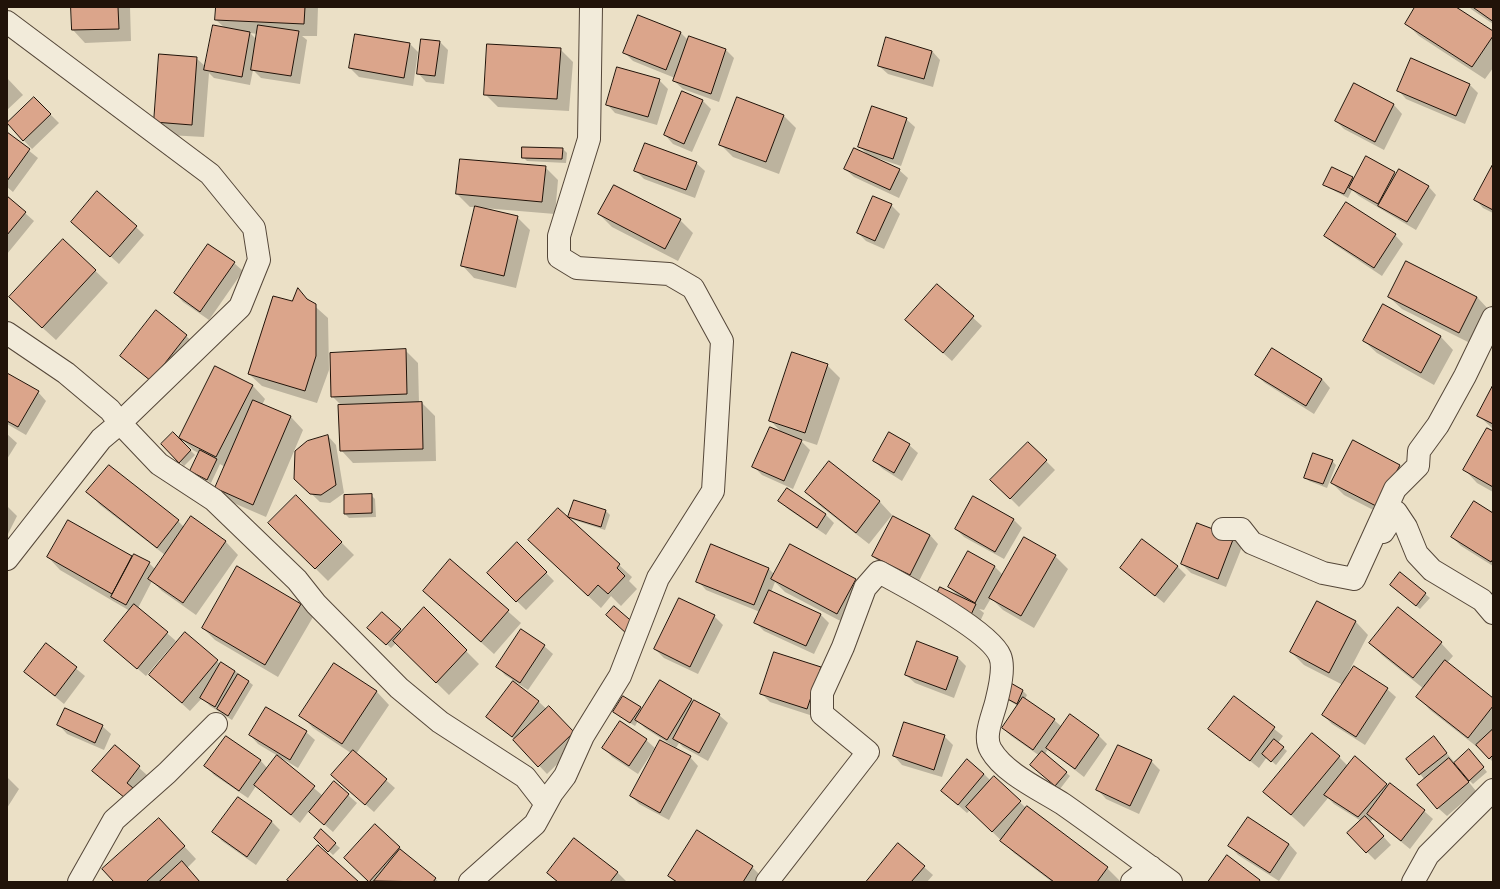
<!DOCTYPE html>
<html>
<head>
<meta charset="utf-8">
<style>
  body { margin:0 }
  #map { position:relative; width:1500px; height:889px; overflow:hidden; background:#ebe0c6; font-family:"IM FELL English",serif }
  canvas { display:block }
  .frame { position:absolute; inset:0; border:8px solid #211309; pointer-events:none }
</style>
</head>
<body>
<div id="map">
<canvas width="1500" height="889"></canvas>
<div class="frame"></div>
</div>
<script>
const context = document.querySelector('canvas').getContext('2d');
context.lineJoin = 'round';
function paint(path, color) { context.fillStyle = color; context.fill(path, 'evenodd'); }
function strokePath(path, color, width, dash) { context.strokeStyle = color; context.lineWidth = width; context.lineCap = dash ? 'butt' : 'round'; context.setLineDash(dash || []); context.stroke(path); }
paint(new Path2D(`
  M72,7h58l1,34 -46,2 -12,-13z
  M217,7h101l-1,29h-15l5,4 -7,44 -39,-6 -8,-8 -3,15 -36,-7 -5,-5 -5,64 -36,-2 -13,-13 41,-64 10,9 19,-39 -9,-8zM250,33l8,1 -1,6z
  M1416,7h38l39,25v36l-8,11 -66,-43 -13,-13z
  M1470,7h23v17l-22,-15z
  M681,33l7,7 2,-3 36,13 8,8 -15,44 -36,-13 -9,-8 1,-3 -42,-17 -8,-8z
  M440,42l8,8 -4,34 -18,-2 -8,-9z
  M410,44l8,8 -5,34 -54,-9 -9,-9z
  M560,49l13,13 -4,49 -71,-4 -13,-13z
  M932,51l8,9 -7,27 -45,-13 -9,-8z
  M1411,59l59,26 8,8 -13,31 -59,-25 -8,-9z
  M7,78l16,17 -16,15z
  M659,80l9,9 -11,36 -42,-12 -8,-9z
  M1355,85l39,20 8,9 -18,36 -40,-21 -8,-8z
  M34,98l25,25 -27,26 -24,-25z
  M702,100l9,9 -19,43 -19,-8 -8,-9z
  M784,116l12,12 -17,46 -46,-17 -13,-13z
  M906,119l9,8 -14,39 -24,-8v2l22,10 9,8 -9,20 -45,-21 -9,-8 23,-14 -9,-9z
  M7,133l31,25 -25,34 -6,-5z
  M563,149l4,4 -1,10 -39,-2 -4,-4z
  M1366,157l31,18 31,11 8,9 -20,35 -57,-34 -7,-6 -4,8 -19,-10 -4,-4 27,-7 3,3z
  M696,163l9,8 -10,27 -51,-19 -8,-8z
  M1493,166v47l-10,-5 -8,-9z
  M545,167l13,13 -3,34 -72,-6 34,9 13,13 -14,58 -42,-10 -12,-13 13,-58h-5l-13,-13z
  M7,197l27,24 -27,33z
  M891,205l9,9 -16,35 -18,-8 -8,-8z
  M599,214l81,6 13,13 -15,28 -66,-34z
  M72,222l64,5 8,8 -25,29z
  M1395,235l8,9 -21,32 -48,-32 -9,-8z
  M63,240l45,43 -52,57 -33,-30z
  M234,263l9,8 -34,49 -26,-18 -8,-9z
  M937,285l45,41 -30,35 -46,-41z
  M1389,297h88l12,13 -17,34 -70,-35z
  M309,301l19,17 1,52 -12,33 -55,-17 -13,-12z
  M1383,305l58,32 12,13 -19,35 -57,-32 -13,-12z
  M186,336l9,8 -35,44 -39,-32z
  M405,350l13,13 1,40h3l13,13 1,45 -83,2 -12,-13 1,-44 -10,-10z
  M827,365l13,13 -23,67 -18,-6 11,11 -17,39 -31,-14 -8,-8 28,-34 -12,-13z
  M216,367l37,19 12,13 -3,6 29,12 12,13 -37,87 -37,-16 -13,-13 9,-21 -5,-3 -9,19 -20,-13 9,-16 -7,-4 -13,-13z
  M7,374l31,18 8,9 -20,34 -19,-11z
  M1256,375l66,4 8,9 -16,26 -49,-31z
  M1493,387v42l-15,-14z
  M1493,432v60l-16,-9 -12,-13z
  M173,433l22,22 -11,11 -22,-22z
  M7,434l10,9 -10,16z
  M328,436l8,9 8,48 -14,10 -10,-1 -25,-24z
  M1028,443l27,27 -36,37 -27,-27z
  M909,445l9,8 -16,28 -19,-12 -9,-8z
  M1332,461l4,4 -9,23 -18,-7 -4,-4z
  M829,462l51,40 12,13 -23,29 -50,-39 -13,-13z
  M1399,466l13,12 -21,41 -47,-24 -12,-12z
  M788,489l38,26 8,8 -8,12 -38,-26 -8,-8z
  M88,492l90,29 6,6 7,-9 35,24 12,13 -42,60 -34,-24 -10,-10 -14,27 38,33 -30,35 -41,-35 25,-30 -70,-41 -12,-13 20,-36 65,37 16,5 6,6 10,-14 -65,-50z
  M371,495l4,4 1,18 -27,1 -4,-4z
  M296,497l58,58 -26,26 -58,-58z
  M574,501l32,10 4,4 -5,15 -31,-10 -4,-4z
  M7,506l10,10 -10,20z
  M1493,514v52l-32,-20 -9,-9z
  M1013,519l9,9 -18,31 -40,-22 -8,-8z
  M930,535l8,9 -20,39 -36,-18 -9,-9z
  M1234,538l8,9 -16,40 -35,-14 -9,-9z
  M517,543l37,38 -28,29 -38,-37z
  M712,546l57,23 6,6 80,5 13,12 -18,34 -65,-34 -10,-10 -4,10 50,23 8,8 -15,31 -50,-23 -9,-9 5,-10 -54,-22 -8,-9z
  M542,553l77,12 13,12 -3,4 8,8 -16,17 -10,-10 -10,12z
  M1055,556l13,13 -34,59 -31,-18 -12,-12 -7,12 -5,-1 5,4 -6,13 -20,-30 -9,-9 46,-20 8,8z
  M450,560l71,63 -27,31 -70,-63z
  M1177,566l9,9 -22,28 -43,-35z
  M1400,573l30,25 -10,11 -25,-20z
  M1317,602l39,20 12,13 -22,42 41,12 9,8 -31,48 -33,-21 -9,-9 20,-30 -39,-20 -13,-13z
  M300,604l13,13 -35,60 -63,-37 -12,-12z
  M424,609l55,55 -30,31 -53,-52 -5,5 -22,-20 13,-15 20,19z
  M714,616l9,9 -25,49 -34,-16 -9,-9z
  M185,634l36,31 14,6 18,14 -21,35 -22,-14 -8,-8 -12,13 -40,-36z
  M918,643l40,15 8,8 -12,32 -39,-15 -9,-8z
  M1370,643h71l12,13 -6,7 46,36v63l-12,-12 -51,-40 -12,-13 6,-8 -41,-33z
  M46,644l39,32 -21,28 -39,-32z
  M544,646l9,8 -25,36 -23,-15 -8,-9z
  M335,664l42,28 12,13 -33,49 39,34 -21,24 -33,-29 10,-30 -38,-25 -12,-13z
  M820,668l9,8 -13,41 -46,-15 -9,-9z
  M660,681l34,21 25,13 9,8 -20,38 -25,-14 -4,-4 -3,5 -31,-20 -7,-7 -3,5 -16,-10 21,-8 2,3z
  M514,683l25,19 42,39 -34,33 -33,-35 -26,-22z
  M1010,684l13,7 4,4 -2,4 29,21 8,7 8,-12 29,21 8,8 -23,33 -36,-28 -3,5 25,22 -10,13 -24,-20 4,-13 -29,-20 -8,-8 15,-22 -10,-6z
  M1234,697l49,39 -5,7 9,8 -11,14 -9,-8 -8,11 -49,-39z
  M59,725l43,1 9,8 -7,16 -37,-16z
  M306,732l9,8 -17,28 -40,-24 -8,-9z
  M944,736l9,9 -11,32 -40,-12 -8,-9z
  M1434,738l21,25 18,-8 14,17 -14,12 -5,-5 -1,1 9,11 -29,25 -9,-8 -13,-28 -17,-21zM1455,762l5,6 -1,1 -6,-5z
  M646,740l9,8 -17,26 -26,-17 -8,-9z
  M115,746l33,30 -14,30 -32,-27z
  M278,757l45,39 25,-1 9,8 -24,29 -24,-21 -9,12 -44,-37 -8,12 -34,-23 -8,-9 54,-6 8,9z
  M690,757l8,9 -29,54 -30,-16 -8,-8z
  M1339,757l9,9 7,-9 34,30 35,24 9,8 -23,30 -37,-30 -3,3 21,23 -16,15 -27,-27 13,-12 -27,-17 -6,-6 -24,29 -39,-35z
  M1151,761l9,9 -21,44 -33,-15 -8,-9z
  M984,774l7,7 3,-4 32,31 81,60 13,13 -1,1h-67l-38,-29 -44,-43 -3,3 -25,-22z
  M7,777l12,12 -12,19z
  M238,798l34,24 8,8 -24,35 -34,-24 -8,-9z
  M375,825l34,32 30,25h-69l-17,-15z
  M321,831l19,17 -7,7 -18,-17z
  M171,832l25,27 -9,9 13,14h-85z
  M697,832l55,35 13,13 -1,2h-89l-6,-6z
  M1289,844l8,9 -18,28 -41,-26 -8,-9z
  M924,867l9,8 -6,7h-60z
  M617,872l10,10h-70l-9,-9z`), '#0003');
const building = new Path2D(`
  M71,7h47l1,22 -47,1z
  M216,7h89l-1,17 -89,-4z
  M1415,7h41l37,24v5l-21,31 -67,-43z
  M1473,7h20v14z
  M638,15l43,17 -15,38 -43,-17z
  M213,25l37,7 -8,45 -38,-7z
  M258,25l41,6 -8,45 -40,-6z
  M355,34l55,9 -6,35 -55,-10z
  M689,36l37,13 -15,45 -38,-13z
  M886,37l46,14 -8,28 -46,-13z
  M421,39l19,2 -5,35 -18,-2z
  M487,44l74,4 -4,51 -73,-4z
  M159,54l38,3 -5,68 -38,-3z
  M1411,58l59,26 -14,32 -59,-25z
  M617,67l43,12 -12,38 -42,-12z
  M1354,83l40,21 -19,38 -40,-21z
  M682,91l21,9 -19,44 -20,-9z
  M34,97l17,17 -28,27 -16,-18z
  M737,97l47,18 -18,47 -47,-17z
  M872,106l35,12 -14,41 -35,-12z
  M7,132l23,17 -23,32z
  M645,143l52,19 -11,28 -52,-19z
  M522,147l41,1 -1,11 -40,-1z
  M854,148l46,21 -10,21 -46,-21z
  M1366,156l29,16 -17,32 -29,-16z
  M460,159l86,7 -4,36 -86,-8z
  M1493,164v46l-19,-10z
  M1332,167l21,10 -9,17 -21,-9z
  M1399,169l30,17 -22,36 -29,-16z
  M614,185l67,34 -16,30 -67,-35z
  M97,191l40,35 -27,31 -39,-35z
  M7,196l19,16 -19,23z
  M873,196l19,8 -17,37 -18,-8z
  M1346,202l50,32 -22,34 -50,-32z
  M475,206l43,10 -14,60 -43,-10z
  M63,239l33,31 -54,58 -33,-31z
  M208,244l27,18 -35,50 -26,-19z
  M1406,261l71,36 -18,36 -71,-36z
  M937,284l37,32 -31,37 -38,-33z
  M298,288l9,11 9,5v52l-11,35 -57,-17 25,-78 19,5z
  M1383,304l58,32 -20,37 -58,-32z
  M156,310l31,25 -36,46 -31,-25z
  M1272,348l50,31 -16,27 -51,-31z
  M406,349l1,45 -76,3 -1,-44z
  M792,352l36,12 -23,69 -36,-12z
  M215,366l38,19 -37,72 -37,-19z
  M7,373l32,18 -21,36 -11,-6z
  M1493,385v39l-16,-8z
  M253,400l38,16 -38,89 -38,-17z
  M422,402l1,47 -83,2 -2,-46z
  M770,427l32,13 -18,41 -32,-14z
  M1487,428l6,3v56l-30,-17z
  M173,432l18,18 -12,13 -18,-19z
  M889,432l21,12 -16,29 -21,-12z
  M328,435l8,50 -15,10 -11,-1 -16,-15 1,-28 12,-10z
  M1353,440l47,25 -22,42 -47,-24z
  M1028,442l19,18 -37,39 -20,-19z
  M200,450l17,9 -10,21 -17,-9z
  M1313,453l20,7 -10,24 -19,-6z
  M829,461l51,40 -24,32 -51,-41z
  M109,465l70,55 -22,28 -71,-56z
  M787,488l39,26 -9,14 -39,-27z
  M372,494v19l-28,1v-19z
  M296,495l46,47 -27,27 -47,-46z
  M973,496l41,23 -19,33 -40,-23z
  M574,500l32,10 -5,17 -33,-10z
  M1474,501l19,12v46l-2,3 -40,-25z
  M558,508l62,56 -3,4 8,8 -17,18 -10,-9 -10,11 -60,-56z
  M191,516l35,25 -43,62 -35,-24z
  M893,516l37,19 -20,40 -38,-19z
  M68,520l64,36 -20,38 -65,-37z
  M1197,523l37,14 -16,42 -37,-15z
  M1024,537l32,18 -35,61 -32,-18z
  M1142,539l36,27 -23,30 -35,-28z
  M517,542l30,30 -31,30 -29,-29z
  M711,544l58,24 -15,37 -58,-23z
  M790,544l66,35 -19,35 -66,-35z
  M968,551l27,15 -20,37 -27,-16z
  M134,554l16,8 -24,43 -15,-8z
  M450,559l59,51 -28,32 -58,-51z
  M237,566l64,38 -36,61 -63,-37z
  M1400,572l26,21 -10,13 -26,-21z
  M940,587l36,17 -7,15 -36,-17z
  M769,590l52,24 -15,32 -52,-23z
  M679,598l36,17 -25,52 -36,-18z
  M1317,601l39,20 -27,52 -39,-21z
  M134,604l34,28 -31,37 -33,-28z
  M614,606l22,19 -9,9 -21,-19z
  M424,607l43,43 -31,33 -43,-42z
  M1398,607l44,35 -29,36 -44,-35z
  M382,612l19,17 -15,16 -19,-17z
  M521,629l24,16 -25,38 -24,-16z
  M185,632l33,28 -36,43 -33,-28z
  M917,641l41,16 -12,33 -41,-15z
  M46,643l31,24 -22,29 -31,-24z
  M774,652l47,15 -14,42 -47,-15z
  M1445,660l48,38v8l-25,32 -52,-41z
  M221,662l14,9 -20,36 -15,-9z
  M334,663l43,28 -35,53 -43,-28z
  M1354,666l34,22 -32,49 -34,-22z
  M238,674l11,7 -21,35 -11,-7z
  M660,680l32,19 -25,41 -32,-20z
  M513,681l26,20 -27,36 -26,-20z
  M1009,682l14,8 -6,14 -15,-8z
  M623,696l18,11 -11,16 -17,-11z
  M1234,696l41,31 -25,34 -42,-32z
  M1023,697l32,22 -22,31 -31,-22z
  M694,700l26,14 -21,39 -26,-14z
  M549,706l25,26 -36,35 -25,-27z
  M266,707l41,24 -17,29 -41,-25z
  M65,708l38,17 -8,18 -38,-18z
  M1070,714l29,21 -24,34 -29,-21z
  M620,721l27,18 -18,27 -27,-18z
  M904,722l41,13 -11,35 -41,-14z
  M1493,729v26l-4,4 -13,-14z
  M1312,733l28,23 -49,59 -28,-23z
  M226,736l35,24 -22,31 -35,-25z
  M1434,736l13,17 -28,22 -13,-16z
  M1274,739l10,8 -13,15 -9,-8z
  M660,740l31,16 -31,57 -30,-17z
  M115,745l25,21 -13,17 6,5 -8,10 -33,-27z
  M1118,745l34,15 -22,46 -34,-16z
  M1469,749l15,18 -15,14 -15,-18z
  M353,750l34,29 -22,26 -34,-30z
  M1042,751l25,21 -12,14 -25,-21z
  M277,755l38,31 -24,29 -37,-30z
  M1355,756l32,28 -29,33 -34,-22z
  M1449,758l20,24 -32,27 -20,-24z
  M967,759l17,15 -26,31 -17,-14z
  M994,776l27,25 -29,31 -26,-25z
  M334,781l15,13 -25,31 -15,-13z
  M1390,783l35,27 -24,31 -34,-27z
  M238,797l34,24 -25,36 -35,-25z
  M1027,806l81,61 -11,15h-43l-54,-41z
  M1365,816l19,20 -18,17 -19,-20z
  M1248,817l41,27 -19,29 -42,-27z
  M159,818l26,28 -39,36h-32l-12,-13z
  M375,824l25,23 -31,35 -25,-24z
  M321,829l15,14 -8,9 -14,-14z
  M697,830l56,36 -10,16h-66l-9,-6z
  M574,838l44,34 -8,10h-52l-11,-9z
  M898,843l27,23 -14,16h-45z
  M318,845l41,37h-69l-3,-2z
  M400,849l36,29 -3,4 -59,-1z
  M1227,855l33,25 -1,2h-51z
  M182,861l18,21h-41z`);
paint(building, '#dba58b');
strokePath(building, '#211309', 1);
const minor = new Path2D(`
  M7,22l203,152 44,54 5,32 -19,47 -120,116 -19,16 -94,120
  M7,333l59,40 44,37 10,13 39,41 55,36 83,80 19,24 83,84 41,34 85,55 21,27
  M1223,529h18l11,14 71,30 31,6 41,-90 23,-23 1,-15 19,-26 27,-49 28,-58
  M1383,532l13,-20 10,15 11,27 15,16 50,30 11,13
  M79,882l35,-62 53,-47 49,-49
  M470,882l65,-58 17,-31 13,-17 18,-40 37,-60 38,-98 55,-87 9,-150 -29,-53 -24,-14 -92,-6 -18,-11v-21l30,-97 2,-132
  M767,882l101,-130 -46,-38v-21l21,-46 22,-59 14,-16c26,14 111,59 121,84 5,12 -1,35 -4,47 -4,15 -13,34 -5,47 13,23 50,40 72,54 37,26 72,52 108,78
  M1132,882l19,-15
  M1413,882l15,-27 65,-65`);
strokePath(minor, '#544638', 24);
strokePath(minor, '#f2ebda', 22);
</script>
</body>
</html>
